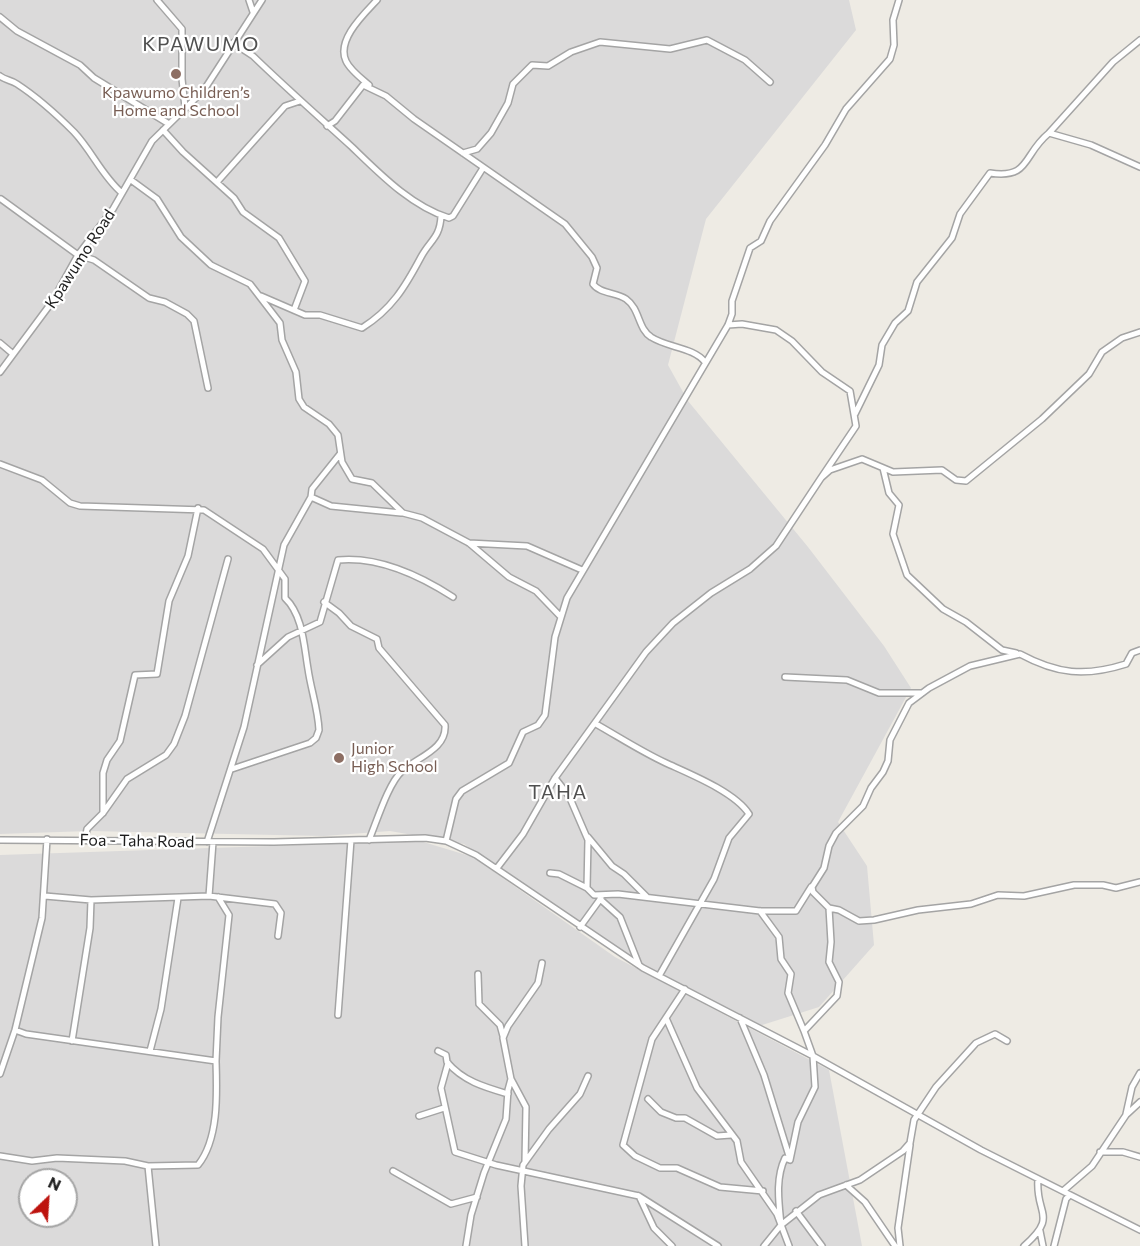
<!DOCTYPE html>
<html>
<head>
<meta charset="utf-8">
<style>
  body { margin:0 }
  #map { position:relative; width:1140px; height:1246px; overflow:hidden; background:#eeebe4; font-family:Commissioner,sans-serif }
  canvas { display:block }
  .north { position:absolute; left:18px; top:1168px; width:60px; height:60px; box-sizing:border-box; background:#fff; border:2px solid #a5a5a5; border-radius:50%; rotate:25deg; font-size:16px; font-weight:700; line-height:24px; text-align:center; color:#1d1d1d }
  .north::after { content:''; display:block; margin:auto; width:21px; height:27px; background:#bd130e; clip-path:polygon(50% 0,100% 100%,50% 72%,0 100%) }
</style>
</head>
<body>
<div id="map">
<canvas width="1140" height="1246"></canvas>
<div class="north">N</div>
</div>
<script>
const context = document.querySelector('canvas').getContext('2d');
context.lineJoin = 'round';
function paint(path, color) { context.fillStyle = color; context.fill(path, 'evenodd'); }
function strokePath(path, color, width, dash) { context.strokeStyle = color; context.lineWidth = width; context.lineCap = dash ? 'butt' : 'round'; context.setLineDash(dash || []); context.stroke(path); }
function drawText(font, color, halo, rows, align = 'center') {
  context.font = font + ' Commissioner,sans-serif'; context.lineWidth = 4.5; context.setLineDash([]); context.textBaseline = 'middle'; context.strokeStyle = halo; context.fillStyle = color; for (const [text, x, y, turn = 0] of rows) {
    context.save(); context.translate(x, y); context.rotate((+turn || 0) * Math.PI / 180); context.textAlign = isNaN(turn) ? turn : align; if (halo) context.strokeText(text, 0, 0); context.fillText(text, 0, 0); context.restore();
  }
}
paint(new Path2D(`
  M0,0h849l7,30 -150,189 -38,146 20,36 120,146 76,99 27,42 -73,134 29,44 7,79 -55,62 -60,19 -129,-66 -78,-52 -88,-64 -74,-13 -66,5 -235,-5 -89,3z
  M420,841l53,16 142,100 214,113 33,176h-862v-391zM30,1180h36v36h-36z`), '#dbdada');
const minor = new Path2D(`
  M157,0l25,29v50l3,28
  M249,0l4,12
  M0,17l17,14 63,34 14,13 75,46
  M233,43l20,13c32,31 66,61 99,91 28,27 59,59 97,71l4,-2 30,-48
  M0,76c5,4 11,4 17,8 20,13 40,31 57,48 18,19 28,44 48,61
  M369,85c-7,-6 -19,-15 -23,-24 -10,-21 18,-47 31,-61
  M327,126l8,-5 28,-36 23,11 28,23 151,105 27,33 5,11 -4,16c7,10 23,8 33,15 14,10 12,30 25,38 17,11 42,10 54,25
  M163,130l20,22 51,46 9,14 36,26 26,43 -11,29
  M1049,133l64,-71 27,-22
  M463,153l14,-4 14,-16 17,-30 5,-19 19,-19 16,1 23,-14 29,-10 70,7 37,-9 38,20 25,22
  M131,180l26,19 24,38 30,28 39,19 30,39 2,17 14,32 3,27 5,8 25,17 9,11 4,27 10,17 20,4 31,30 19,5 47,25 40,34 27,14 24,25
  M217,182l68,-76 15,-5
  M1,199l77,56 16,5 55,38 16,4 22,12 7,7 14,67
  M261,296l44,19h15l42,13c30,-19 43,-41 59,-71 9,-17 19,-19 20,-41
  M728,325l14,-1 34,6 16,11 30,31 28,19 6,35 -35,52 9,-8 32,-11 31,13 49,-2 14,10 10,1 76,-62 47,-45 13,-22 20,-14 18,-6
  M0,343l13,11
  M0,372l52,-70 26,-47 35,-46 39,-68 52,-51 58,-90
  M855,414l24,-49 3,-20 13,-22 13,-12 9,-29 35,-44 8,-24 30,-41c41,6 32,-18 59,-40l42,12 49,22
  M0,464l42,16 28,23 10,3 124,4 59,39 22,30v19c18,17 19,48 23,71 3,21 10,40 11,61l-3,8 -6,5 -78,26
  M883,468l6,25 10,12 -6,29 14,41 36,34 23,13 36,28 14,3
  M311,497l20,9 70,7
  M469,543l58,3 55,24
  M324,602l15,11 12,13 26,13 2,9 66,77c2,24 -27,32 -43,46 -14,13 -25,50 -33,69
  M257,665l31,-28 32,-15 18,-62c41,-4 81,15 115,37
  M785,677l62,3 32,13h43
  M596,724c23,13 46,28 70,39 24,11 69,29 83,51l-20,24 -15,41 -55,97
  M555,778l14,18 19,44 -1,48 7,7 24,-1 142,17h36l15,-24
  M103,813v-40l4,-13 13,-19 15,-66 22,-1 12,-73 19,-45 10,-48
  M588,837l24,29 12,8 23,23
  M0,840l274,2 151,-4 21,3 30,14 167,113 170,88 168,94 159,80
  M85,840l2,-11 16,-16 24,-34 39,-24 8,-11 11,-28 43,-157
  M446,841l10,-42 6,-8 47,-28 14,-31 15,-7 7,-10 10,-78 12,-39 161,-273 4,-11v-13l18,-53 11,-7 9,-20 55,-76 21,-36 44,-50 4,-14 -1,-25 6,-20
  M207,842l37,-115 40,-182 27,-48 1,-8 28,-35
  M497,868l26,-34 32,-56 91,-126 27,-29 38,-30 39,-24 26,-23 45,-68
  M550,873l9,1 28,14
  M45,896l46,4 118,-4 4,-54
  M209,896l66,8 6,9 -3,23
  M600,899l20,18 19,48
  M829,908l10,2 20,11 15,-1 44,-10 53,-6 27,-9 26,1 50,-11h29l13,3 24,-6
  M760,911l19,26 2,22 10,15 -3,19 16,38
  M580,927l21,-29
  M478,974l1,30 21,21 3,11
  M685,989l-33,50 -29,106 12,11 25,12h17l43,19 43,4
  M338,1015l13,-175
  M666,1018l31,70 40,53 4,21 36,52 12,32
  M740,1018l24,57 25,81
  M72,1041l18,-113 1,-28
  M150,1051l11,-42 17,-111
  M438,1051l8,4 1,7c16,19 37,25 61,32
  M216,1061l2,-44 11,-102 -11,-18
  M448,1063l-7,25 14,64 41,13 143,31 15,32 18,18
  M0,1074l15,-44 27,-112 5,-79
  M648,1099l13,13 15,6h9l32,18 14,-1
  M1126,1114l6,-27 8,-14
  M419,1116l25,-8
  M1100,1152h23l17,5
  M0,1156l32,5 25,-3 68,3 23,5 50,-1c21,-26 19,-72 18,-104l-190,-27 -11,-4
  M525,1162l1,-55 -15,-28 -8,-41 5,-12 30,-43 4,-20
  M148,1166l8,80
  M393,1171l58,33 26,-7
  M846,1185l19,17 30,44
  M1063,1191l29,-25 34,-51 14,-13
  M639,1196l79,50
  M796,1211l26,35
  M781,1225l38,-30 41,-15 43,-29 7,-8 4,-23 22,-33 40,-44 19,-9 12,7
  M1040,1231l3,15
  M466,1246l5,-31 13,-42 22,-54 2,-29 3,-11
  M525,1246l-4,-60 2,-21 26,-36 31,-35 8,-18
  M764,1246l17,-21c-2,-22 -6,-46 4,-67l5,2 8,-38 17,-35 -2,-31 -9,-25 33,-35 2,-14 -10,-20 2,-20 -2,-34 -16,-16 -1,-5 12,-19 5,-22 7,-13 27,-27 8,-18 12,-16 5,-11 2,-21 19,-37 20,-15 41,-22 50,-12c37,20 65,23 106,10l6,-11 8,-3
  M900,1246l-2,-18 12,-83
  M1024,1246c35,-31 11,-31 14,-67
  M1054,1246l12,-47 4,-4`);
strokePath(minor, '#a4a4a4', 8);
strokePath(minor, '#fff', 5);
for (const [x, y, r, color] of [
  [176,74,6,"#8d6e63"],
  [339,758,6,"#8d6e63"]
]) { const dot = new Path2D(); dot.arc(x, y, r, 0, 2 * Math.PI); context.fillStyle = color; context.fill(dot); strokePath(dot, '#fff', 2); }
drawText('16px', '#785e54', '#fff', [
  ["Kpawumo Children’s",176,93],
  ["Home and School",176,111],
  ["Junior",351,749,"left"],
  ["High School",351,767,"left"]
]);
drawText('16px', '#1d1d1d', '#fff', [
  ["Kpawumo Road",80,259,-57],
  ["Foa - Taha Road",137,841,1]
]);
context.letterSpacing = '1.5px';
drawText('20px', '#505050', '#fff', [
  ["KPAWUMO",201,44],
  ["TAHA",558,792]
]);
context.letterSpacing = '0px';
</script>
</body>
</html>
